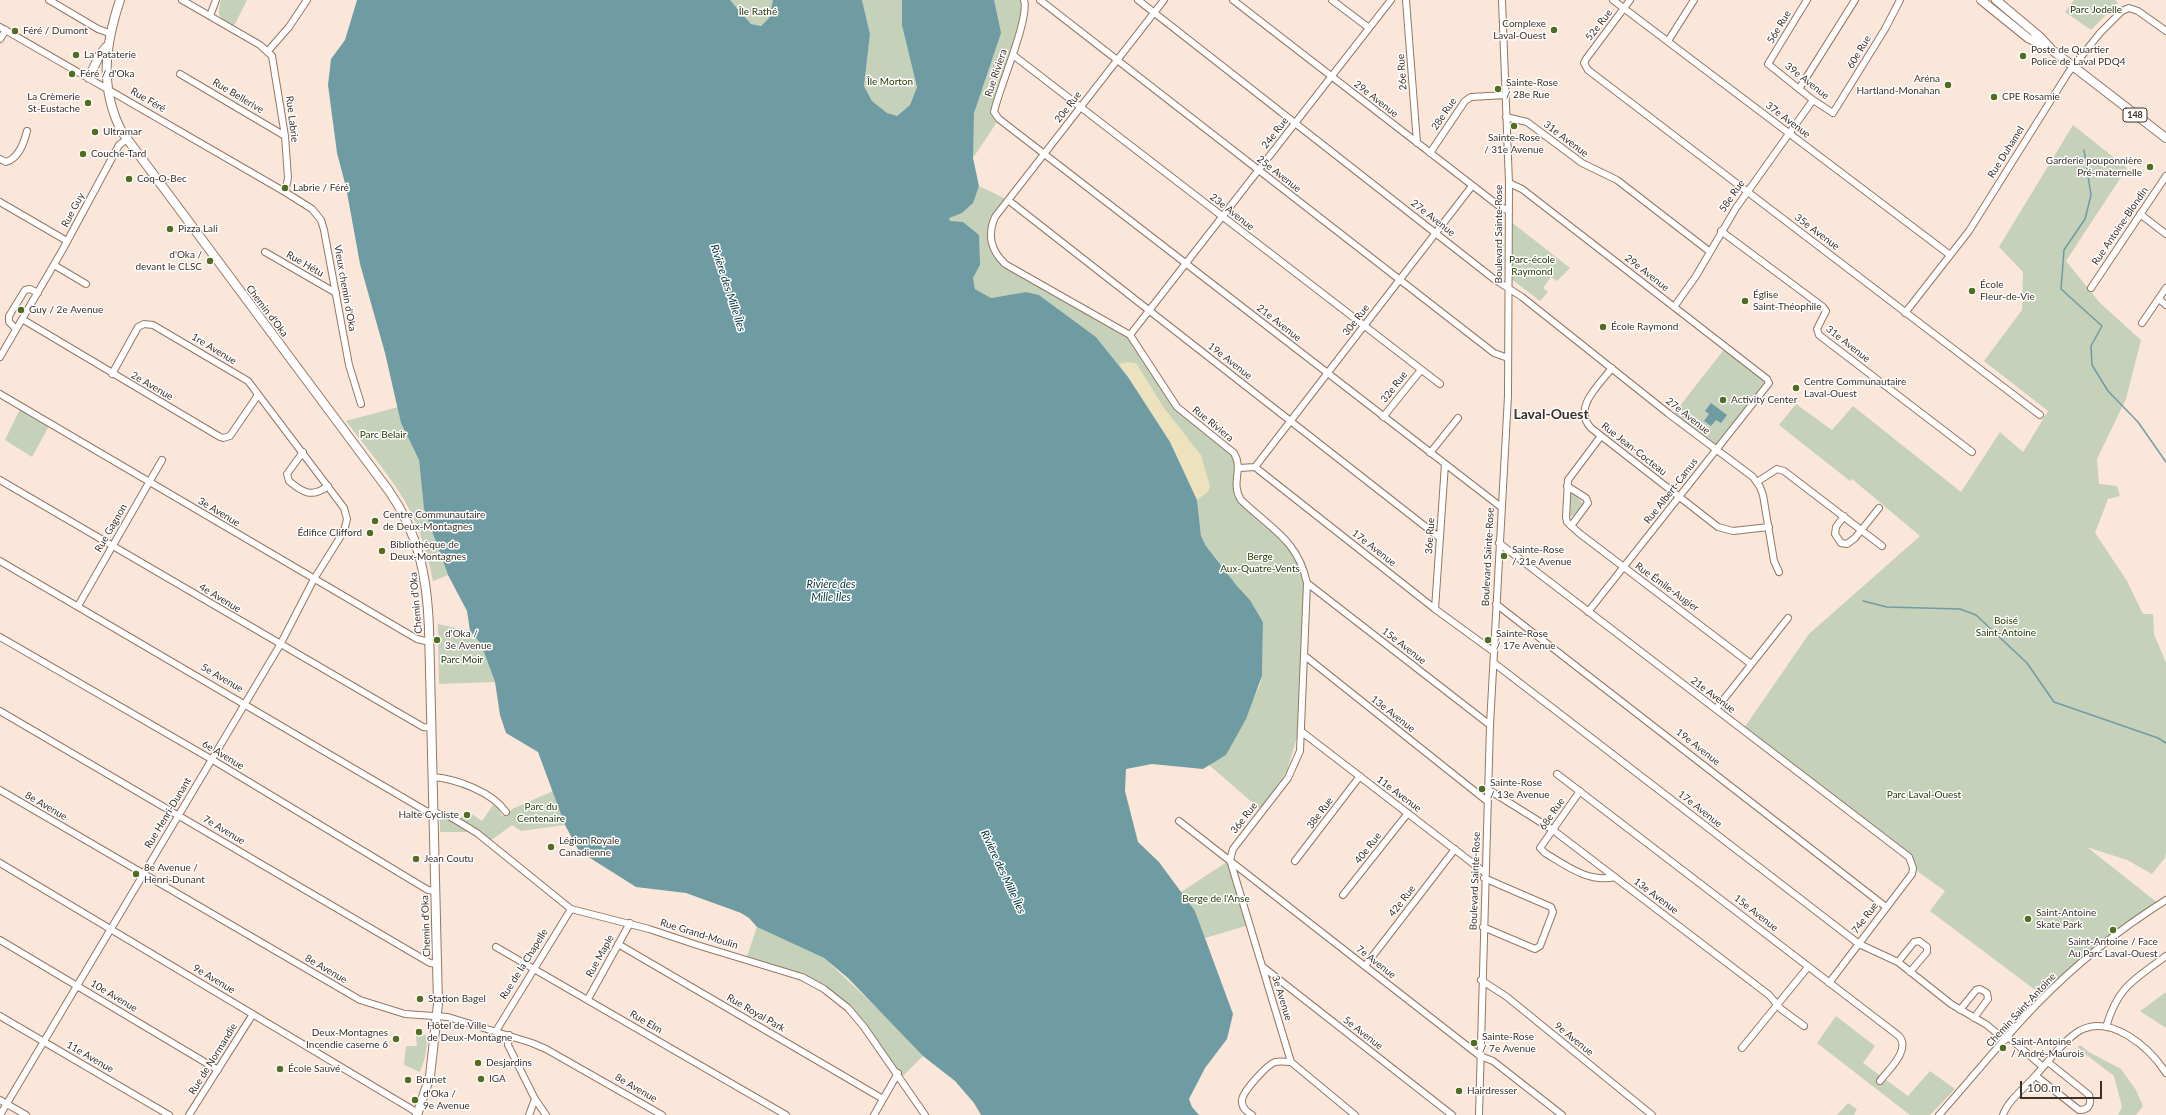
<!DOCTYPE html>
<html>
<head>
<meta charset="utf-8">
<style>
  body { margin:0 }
  #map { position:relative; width:2166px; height:1115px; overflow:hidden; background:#fbe7d9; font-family:Lato,sans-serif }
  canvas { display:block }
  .scale { position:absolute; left:2020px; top:1081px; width:82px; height:18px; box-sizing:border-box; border:2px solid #3d3027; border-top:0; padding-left:5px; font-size:12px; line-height:14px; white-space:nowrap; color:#3d3027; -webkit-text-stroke:3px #fff; paint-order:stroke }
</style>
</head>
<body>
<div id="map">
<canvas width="2166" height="1115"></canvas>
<div class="scale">100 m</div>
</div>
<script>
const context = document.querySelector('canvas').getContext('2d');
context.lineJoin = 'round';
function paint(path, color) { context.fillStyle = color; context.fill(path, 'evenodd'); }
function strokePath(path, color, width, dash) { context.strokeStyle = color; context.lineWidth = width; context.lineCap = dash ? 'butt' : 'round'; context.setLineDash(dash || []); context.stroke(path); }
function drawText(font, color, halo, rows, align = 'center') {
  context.font = font + ' Lato,sans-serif'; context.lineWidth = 3; context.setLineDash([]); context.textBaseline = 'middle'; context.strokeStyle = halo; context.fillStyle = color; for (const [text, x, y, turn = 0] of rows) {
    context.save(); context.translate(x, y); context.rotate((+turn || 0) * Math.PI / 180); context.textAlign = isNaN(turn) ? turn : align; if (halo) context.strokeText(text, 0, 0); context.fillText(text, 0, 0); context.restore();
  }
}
paint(new Path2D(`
  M221,0h26l-13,26c-16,-9 -17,-8 -13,-26z
  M730,0h43l-4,18 -8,8 -10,-2z
  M862,0h162l1,4 -31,108 5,7 -26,39 -56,-71 -7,18 -13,11 -10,-2 -15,-13 -8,-15 6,-52z
  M2074,0h41l3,3 -27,27 -26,-18z
  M2073,125l54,43 -61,93 34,42 41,37 -15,59 -29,60 2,25 18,2 3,10 -12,3 -13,34 32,48 16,33h10l1,20 12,29v189l-1,6 -13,16 -25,-14 -40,-13 72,57 -98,77 -14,18 -117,-88 15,-20 -32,-23 -1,-8 -168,-132 65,-94 111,-98 -68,-57 -2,2 -71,-56 17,-21 36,26 21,-24 108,86 39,-60 23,20 25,-41 -64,-50 38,-51 1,-38 -24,-25z
  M979,186l29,14 -17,27 6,30 134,79 43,67 62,49v41l50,49 15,25 3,18 1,71 -6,74 -12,41 -26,39 -52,-45 17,-10 34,-70 2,-9 1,-54 -13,-22 -13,-14 -31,-40 -5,-9 -4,-37 -27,-58 -42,-65 -32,-40 -57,-42 -13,-3 -35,6 -16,-9 -2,-11 7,-13 -31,-44v-4c18,-6 24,-14 30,-31z
  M1510,221l60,47 -13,13 -6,-4 -8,11 5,4 -8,9 -30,-23z
  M1726,347l42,35 -51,66 -45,-32z
  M21,407l29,17 -18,33 -27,-17z
  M398,407l3,16 18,37 5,49 24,66 -15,6c-6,-31 -17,-64 -35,-91 -16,-24 -35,-46 -52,-69z
  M1572,492l11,11 -9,12 -4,2v-23z
  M438,624l32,7 11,13 14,38 -56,2z
  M553,791l12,34 -44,6 -9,-6 -22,16 -31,-21 7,-10 16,11 11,-16 5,3 4,8h5l5,-7z
  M443,816l28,16h-31v-14z
  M1230,860l19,65 -44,13 -10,-27 -14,-19z
  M757,927l67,31 72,68 27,30 -22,22 -37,-51 -41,-39 -77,-29z
  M2166,992v36l-26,-17z
  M1836,1016l39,30 -12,17 45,33 22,-25 25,18 -25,26h-20l-93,-72z
  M428,1035l-3,22 -5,15 -16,-7 2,-19h11l-1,-10z
  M2080,1045l9,7 32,17 15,21 7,16 -7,9h-18l4,-8 -8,-31 -37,-28z
  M1848,1103l9,6 -3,6h-17z`), '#c5d1b9');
paint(new Path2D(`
  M1127,362l9,1 28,45 37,47 9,31 -2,6 -11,8 -27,-58 -51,-78z`), '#ece2bd');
paint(new Path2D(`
  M357,0h373l21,24 10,2 8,-8 4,-18h89l8,34 -6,52 8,15 15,12 10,3 13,-11 7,-18 -15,-62v-25h92l7,33 -27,80 -1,45 6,28 -6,17 -11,10 -13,5 1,3 13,1 16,13 1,30 -7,13 2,11 16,9 35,-6 13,3 57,42 32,40 42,65 27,58 4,36 5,10 31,40 13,14 13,22 -1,54 -16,43 -20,36 -23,14 -51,-5 -26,5 -1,22 13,51 21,20 36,49 38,103 -6,25 -22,29 -16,31 3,8 7,8h-218l-7,-12 -19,-22 -32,-25 -75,-78 -24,-20 -67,-31 -8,-9 -8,-5 -55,-20 -50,-6 -57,-36 -14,-26 -27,-73 -32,-19 -6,-18 -5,-33 -14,-38 -11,-13 -3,-20 -19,-36 -24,-66 -5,-49 -18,-37 -16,-70 -25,-89 -14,-77 -9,-34 -9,-68 3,-26 14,-19z
  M1711,403l16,12 -6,8 -5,-3 -5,6 -7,-5 5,-7 -4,-3z`), '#6f9ca3');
strokePath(new Path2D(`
  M2084,150l7,45 -6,24 -21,31 -3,39 41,37 -11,20 1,19 16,26 30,31 28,40
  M1863,601l24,6 73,2 16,6 51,48 27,39 104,36 8,5`), '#6f9ca3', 1.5);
const minor = new Path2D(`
  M49,0l49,29 11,4
  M182,0l78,45 12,11 13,80 3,42 -3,14
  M1024,0c6,18 -25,88 -30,112l5,7 502,388
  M1040,0l454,353 14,5
  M1138,0l356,279 28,18 147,117 84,63 7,10 3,8 11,66 5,11
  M1164,0l-169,217c-8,19 -4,33 10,47l125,71 47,72 57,46c10,17 -4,29 7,47 29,28 57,40 66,83l-7,168 -12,27 -55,71 -3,11 61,202 64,53
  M1233,0l266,206 10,5
  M1332,0l37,28
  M1406,0l11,143
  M1613,0l337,255
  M1630,0l-44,59 -2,4 4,7 452,345
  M1807,0l-39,64 45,36 20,13 52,-84 15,-29
  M210,16l6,-16
  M0,27l285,165 27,17 9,11 3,10 25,135 12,39
  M0,39l6,-9
  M1668,41l26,-41
  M268,51l21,-24 18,-27
  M1013,55l427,329
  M180,74l105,62
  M1799,89l56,-89
  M1506,117l21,5 55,41 35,17 92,71
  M1430,153l35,-52 6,-4 35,-2
  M0,159l6,3c13,-4 18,-19 21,-31
  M1509,183l13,6 245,190 2,4 -181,229
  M1008,200l432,338
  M0,202l67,39
  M2140,214l26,20
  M1721,231l102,76 3,4 -9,18 2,6 153,117
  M265,252l71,41
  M54,265l32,19
  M2091,288l75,-112
  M2159,299l7,6
  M1674,307l22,-31 40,-68 77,-108
  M1905,313l64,-82 99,-158 32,-40 22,-22 7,-3 9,3 28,20
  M22,319l198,118 3,1 7,-2 28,-41
  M2142,323l24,-35
  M16,329l-7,-7v-6l16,-26 5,-1 8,4
  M1130,335l261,-335
  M0,357l63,-108 56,-104 8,-6
  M1612,368c-13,17 -40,40 -21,60l127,99 15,4 36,-4
  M0,394l417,245 13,3
  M1383,417l38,-47
  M1601,436l-33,44 -2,37 1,5 12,11 172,131
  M303,452l-16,22 2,7c14,12 23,17 39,5
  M1430,453l28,-35
  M1255,467l217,-281
  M1239,468l16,-1 180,142 59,43
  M0,480l423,247 9,1
  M1757,482l20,-13 7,2 98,75
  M1567,486l19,12 2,5 -17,23
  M1844,516l-8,11 -1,7 6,9 6,1 8,-6 24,-30
  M1499,543l410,314 4,11 -1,6 -83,109
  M0,561l426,250 23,5 28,17 94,76 78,20 48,16 105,32 22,12 24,19 16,19 61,88
  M1307,583l183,142
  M1496,604l390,303
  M78,606l84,-146
  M1435,609l10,-145
  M0,637l211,122 202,122 15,9 7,1
  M1305,656l182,145
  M1494,663l365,281 39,18 53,42 36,21 18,15
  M1716,709l72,-91
  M0,711l430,252 7,1
  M1302,732l182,140
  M1557,774l342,262c12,14 -10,33 -19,45
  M433,777c24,2 59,15 73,35
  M0,790l360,210 45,14 43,3 84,26 14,6 116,66
  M1489,790l64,40 216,165 12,14 23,17
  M1580,791l-40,57 5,5c22,13 43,30 70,24
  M1179,821l301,235 13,5 69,54
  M1295,861l65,-85
  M0,863l418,250
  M1343,895l65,-82
  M1483,927l52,22 5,-3 13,-34 -2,-5 -67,-29
  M0,940l218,130
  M618,944l265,155
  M496,947l290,168
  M1898,962l16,-20 5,-1 8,6v5l-17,20
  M1365,966l90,-117
  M1263,967l189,148
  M1481,980l26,17 145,118
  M588,999l42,-76
  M1960,1010l16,-20 4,-1 7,4 1,6 -14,19
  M0,1016l169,99
  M2106,1027c12,-41 28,-47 60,-71
  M496,1031l75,-122
  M509,1035l-1,10 27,54 11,16
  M2008,1037l35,30
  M1742,1048l66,-81
  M2036,1076l43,34c10,0 13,-6 10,-15l-41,-33
  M0,1100l26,15
  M0,1115l280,-470 34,-66 30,-48 3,-12 -3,-11 -96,-127 -95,-56 -9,-1 -6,3 -26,47
  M189,1115l64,-101
  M529,1115l6,-16
  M874,1115l24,-42
  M1252,1115c-5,-3 -11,-8 -10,-15 1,-9 25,-35 33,-38 5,-1 11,0 16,0
  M1479,1115l11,-390 18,-329 1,-213 -7,-183
  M1939,1115c33,-37 64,-76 99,-112 38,-39 82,-74 128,-103
  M2003,1115c5,-15 23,-28 33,-40 13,-14 27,-34 43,-44 32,-18 71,17 87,42`);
const major = new Path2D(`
  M120,0c-15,45 -21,88 2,132l267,359c30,43 38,86 40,137l9,376 -8,72 -13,39
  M1981,0l47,38 18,9
  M1996,0l43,36 13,14 114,88
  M89,78l10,-22 7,-9`);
strokePath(minor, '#957762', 8);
strokePath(major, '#957762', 10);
strokePath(minor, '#fff', 6);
strokePath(major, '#fff', 8);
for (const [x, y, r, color] of [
  [1554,30,4,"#506d21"],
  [15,31,4,"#506d21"],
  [76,55,4,"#506d21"],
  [2023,56,4,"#506d21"],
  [72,74,4,"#506d21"],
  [1948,85,4,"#506d21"],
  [1498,89,4,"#506d21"],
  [1994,97,4,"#506d21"],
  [88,103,4,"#506d21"],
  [1514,126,4,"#506d21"],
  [95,132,4,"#506d21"],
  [83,154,4,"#506d21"],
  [2150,167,4,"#506d21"],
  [129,179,4,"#506d21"],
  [285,188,4,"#506d21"],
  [170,229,4,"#506d21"],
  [210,261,4,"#506d21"],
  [1972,291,4,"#506d21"],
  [1745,301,4,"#506d21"],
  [21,310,4,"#506d21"],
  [1603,327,4,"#506d21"],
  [1796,388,4,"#506d21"],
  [1723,400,4,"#506d21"],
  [375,521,4,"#506d21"],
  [370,533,4,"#506d21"],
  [382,551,4,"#506d21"],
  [1504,556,4,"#506d21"],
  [437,640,4,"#506d21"],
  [1488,640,4,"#506d21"],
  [1482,789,4,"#506d21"],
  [467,815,4,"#506d21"],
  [551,847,4,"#506d21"],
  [416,859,4,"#506d21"],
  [136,874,4,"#506d21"],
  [2028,919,4,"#506d21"],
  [2113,930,4,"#506d21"],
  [420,999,4,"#506d21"],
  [419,1032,4,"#506d21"],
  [396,1039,4,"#506d21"],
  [1474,1043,4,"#506d21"],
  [2003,1048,4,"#506d21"],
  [478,1063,4,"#506d21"],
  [280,1069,4,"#506d21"],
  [481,1079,4,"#506d21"],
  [408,1080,4,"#506d21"],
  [1459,1091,4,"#506d21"],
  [415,1100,4,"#506d21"]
]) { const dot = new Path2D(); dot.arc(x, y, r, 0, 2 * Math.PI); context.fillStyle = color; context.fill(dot); strokePath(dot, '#fff', 1.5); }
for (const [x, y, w] of [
  [2135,115,24]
]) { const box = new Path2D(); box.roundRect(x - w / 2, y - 7, w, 14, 3); context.fillStyle = '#fff'; context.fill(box); strokePath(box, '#3d3027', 1); }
drawText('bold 9px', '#3d3027', null, [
  ["148",2135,115]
]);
drawText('10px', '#253803', '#fff', [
  ["Parc Jodelle",2096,10],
  ["Île Rathé",758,12],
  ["Île Morton",890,82],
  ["Parc-école",1532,260],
  ["Raymond",1532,272],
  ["Parc Belair",383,435],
  ["Berge",1260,557],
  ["Aux-Quatre-Vents",1260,569],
  ["Boisé",2006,621],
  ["Saint-Antoine",2006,633],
  ["Parc Moir",462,660],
  ["Parc Laval-Ouest",1924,795],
  ["Parc du",541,807],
  ["Centenaire",541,819],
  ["Berge de l'Anse",1216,899]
]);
drawText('10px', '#3d3027', '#fff', [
  ["Complexe",1546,24,"right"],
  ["Laval-Ouest",1546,36,"right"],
  ["Féré / Dumont",23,31],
  ["Poste de Quartier",2031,50],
  ["Police de Laval PDQ4",2031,62],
  ["La Pataterie",84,55],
  ["Féré / d'Oka",80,74],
  ["Aréna",1940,79,"right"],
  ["Hartland-Monahan",1940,91,"right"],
  ["Sainte-Rose",1506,83],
  ["/ 28e Rue",1506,95],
  ["La Crèmerie",80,97,"right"],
  ["St-Eustache",80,109,"right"],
  ["CPE Rosamie",2002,97],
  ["Ultramar",103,132],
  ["Sainte-Rose",1514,138,"center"],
  ["/ 31e Avenue",1514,150,"center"],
  ["Couche-Tard",91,154],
  ["Garderie pouponnière",2142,161,"right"],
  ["Pré-maternelle",2142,173,"right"],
  ["Coq-O-Bec",137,179],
  ["Labrie / Féré",293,188],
  ["Pizza Lali",178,229],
  ["d'Oka /",202,255,"right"],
  ["devant le CLSC",202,267,"right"],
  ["École",1980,285],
  ["Fleur-de-Vie",1980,297],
  ["Église",1753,295],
  ["Saint-Théophile",1753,307],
  ["Guy / 2e Avenue",29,310],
  ["École Raymond",1611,327],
  ["Centre Communautaire",1804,382],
  ["Laval-Ouest",1804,394],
  ["Activity Center",1731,400],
  ["Centre Communautaire",383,515],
  ["de Deux-Montagnes",383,527],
  ["Édifice Clifford",362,533,"right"],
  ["Bibliothèque de",390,545],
  ["Deux-Montagnes",390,557],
  ["Sainte-Rose",1512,550],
  ["/ 21e Avenue",1512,562],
  ["d'Oka /",445,634],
  ["3e Avenue",445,646],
  ["Sainte-Rose",1496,634],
  ["/ 17e Avenue",1496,646],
  ["Sainte-Rose",1490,783],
  ["/ 13e Avenue",1490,795],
  ["Halte Cycliste",459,815,"right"],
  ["Légion Royale",559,841],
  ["Canadienne",559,853],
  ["Jean Coutu",424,859],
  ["8e Avenue /",144,868],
  ["Henri-Dunant",144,880],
  ["Saint-Antoine",2036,913],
  ["Skate Park",2036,925],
  ["Saint-Antoine / Face",2113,942,"center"],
  ["Au Parc Laval-Ouest",2113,954,"center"],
  ["Station Bagel",428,999],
  ["Hôtel de Ville",427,1026],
  ["de Deux-Montagne",427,1038],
  ["Deux-Montagnes",388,1033,"right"],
  ["Incendie caserne 6",388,1045,"right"],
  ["Sainte-Rose",1482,1037],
  ["/ 7e Avenue",1482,1049],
  ["Saint-Antoine",2011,1042],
  ["/ André-Maurois",2011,1054],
  ["Desjardins",486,1063],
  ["École Sauvé",288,1069],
  ["IGA",489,1079],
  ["Brunet",416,1080],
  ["Hairdresser",1467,1091],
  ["d'Oka /",423,1094],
  ["9e Avenue",423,1106]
], 'left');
drawText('10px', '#3d3027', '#fff', [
  ["52e Rue",1599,25,-52],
  ["56e Rue",1779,27,-59],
  ["60e Rue",1859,52,-59],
  ["26e Rue",1402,72,-94],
  ["Rue Riviera",996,73,-71],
  ["39e Avenue",1807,81,38],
  ["Rue Bellerive",238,96,31],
  ["29e Avenue",1376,99,38],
  ["Rue Féré",148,100,30],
  ["20e Rue",1068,107,-52],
  ["28e Rue",1444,114,-56],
  ["Rue Labrie",292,119,83],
  ["37e Avenue",1788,120,37],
  ["24e Rue",1275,133,-52],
  ["31e Avenue",1566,139,37],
  ["Rue Duhamel",2006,152,-58],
  ["25e Avenue",1279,174,38],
  ["58e Rue",1732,196,-55],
  ["Rue Guy",73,210,-62],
  ["23e Avenue",1232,212,38],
  ["27e Avenue",1433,218,38],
  ["Rue Antoine-Blondin",2120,226,-56],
  ["35e Avenue",1817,232,37],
  ["Boulevard Sainte-Rose",1499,234,-90],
  ["Rue Hétu",305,264,30],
  ["29e Avenue",1647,273,38],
  ["Vieux chemin d'Oka",345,288,80],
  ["Chemin d'Oka",267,311,53],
  ["30e Rue",1356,320,-52],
  ["21e Avenue",1279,323,38],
  ["31e Avenue",1848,344,38],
  ["1re Avenue",214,349,31],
  ["19e Avenue",1230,361,38],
  ["2e Avenue",152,386,30],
  ["32e Rue",1394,387,-52],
  ["27e Avenue",1688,416,38],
  ["Rue Riviera",1213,424,39],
  ["Rue Jean-Cocteau",1634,449,38],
  ["Rue Albert-Camus",1671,491,-52],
  ["3e Avenue",219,512,31],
  ["Rue Gagnon",111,528,-60],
  ["36e Rue",1430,536,-86],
  ["17e Avenue",1374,548,38],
  ["Boulevard Sainte-Rose",1488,557,-87],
  ["Rue Émile-Augier",1667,587,36],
  ["4e Avenue",220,598,31],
  ["Chemin d'Oka",416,603,-95],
  ["15e Avenue",1404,646,38],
  ["5e Avenue",222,678,30],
  ["21e Avenue",1713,695,37],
  ["13e Avenue",1393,714,38],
  ["19e Avenue",1698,747,38],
  ["6e Avenue",223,755,31],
  ["11e Avenue",1399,794,37],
  ["8e Avenue",46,806,30],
  ["17e Avenue",1700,809,38],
  ["Rue Henri-Dunant",168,813,-59],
  ["38e Rue",1320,813,-53],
  ["68e Rue",1552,814,-55],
  ["36e Rue",1244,818,-52],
  ["7e Avenue",224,830,31],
  ["40e Rue",1368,848,-52],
  ["Boulevard Sainte-Rose",1475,881,-88],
  ["13e Avenue",1656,896,37],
  ["42e Rue",1402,901,-52],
  ["15e Avenue",1756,913,38],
  ["74e Rue",1865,918,-53],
  ["Chemin d'Oka",426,926,-92],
  ["Rue Grand-Moulin",699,934,17],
  ["Rue Maple",600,956,-61],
  ["7e Avenue",1376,962,38],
  ["Rue de la Chapelle",524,964,-58],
  ["8e Avenue",326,969,30],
  ["9e Avenue",214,979,31],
  ["10e Avenue",114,996,31],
  ["3e Avenue",1282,998,73],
  ["Chemin Saint-Antoine",2021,1010,-47],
  ["Rue Royal Park",756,1013,30],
  ["Rue Elm",646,1022,30],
  ["5e Avenue",1363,1033,38],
  ["9e Avenue",1574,1039,39],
  ["11e Avenue",90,1057,30],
  ["Rue de Normandie",213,1059,-58],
  ["8e Avenue",636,1088,30]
]);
drawText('italic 11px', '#033237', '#fff', [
  ["Rivière des Mille Îles",728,288,72],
  ["Rivière des",831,584],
  ["Mille Îles",831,597],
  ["Rivière des Mille Îles",1003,872,65]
]);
drawText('bold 14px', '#3d3027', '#fff', [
  ["Laval-Ouest",1551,414]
]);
</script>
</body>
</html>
